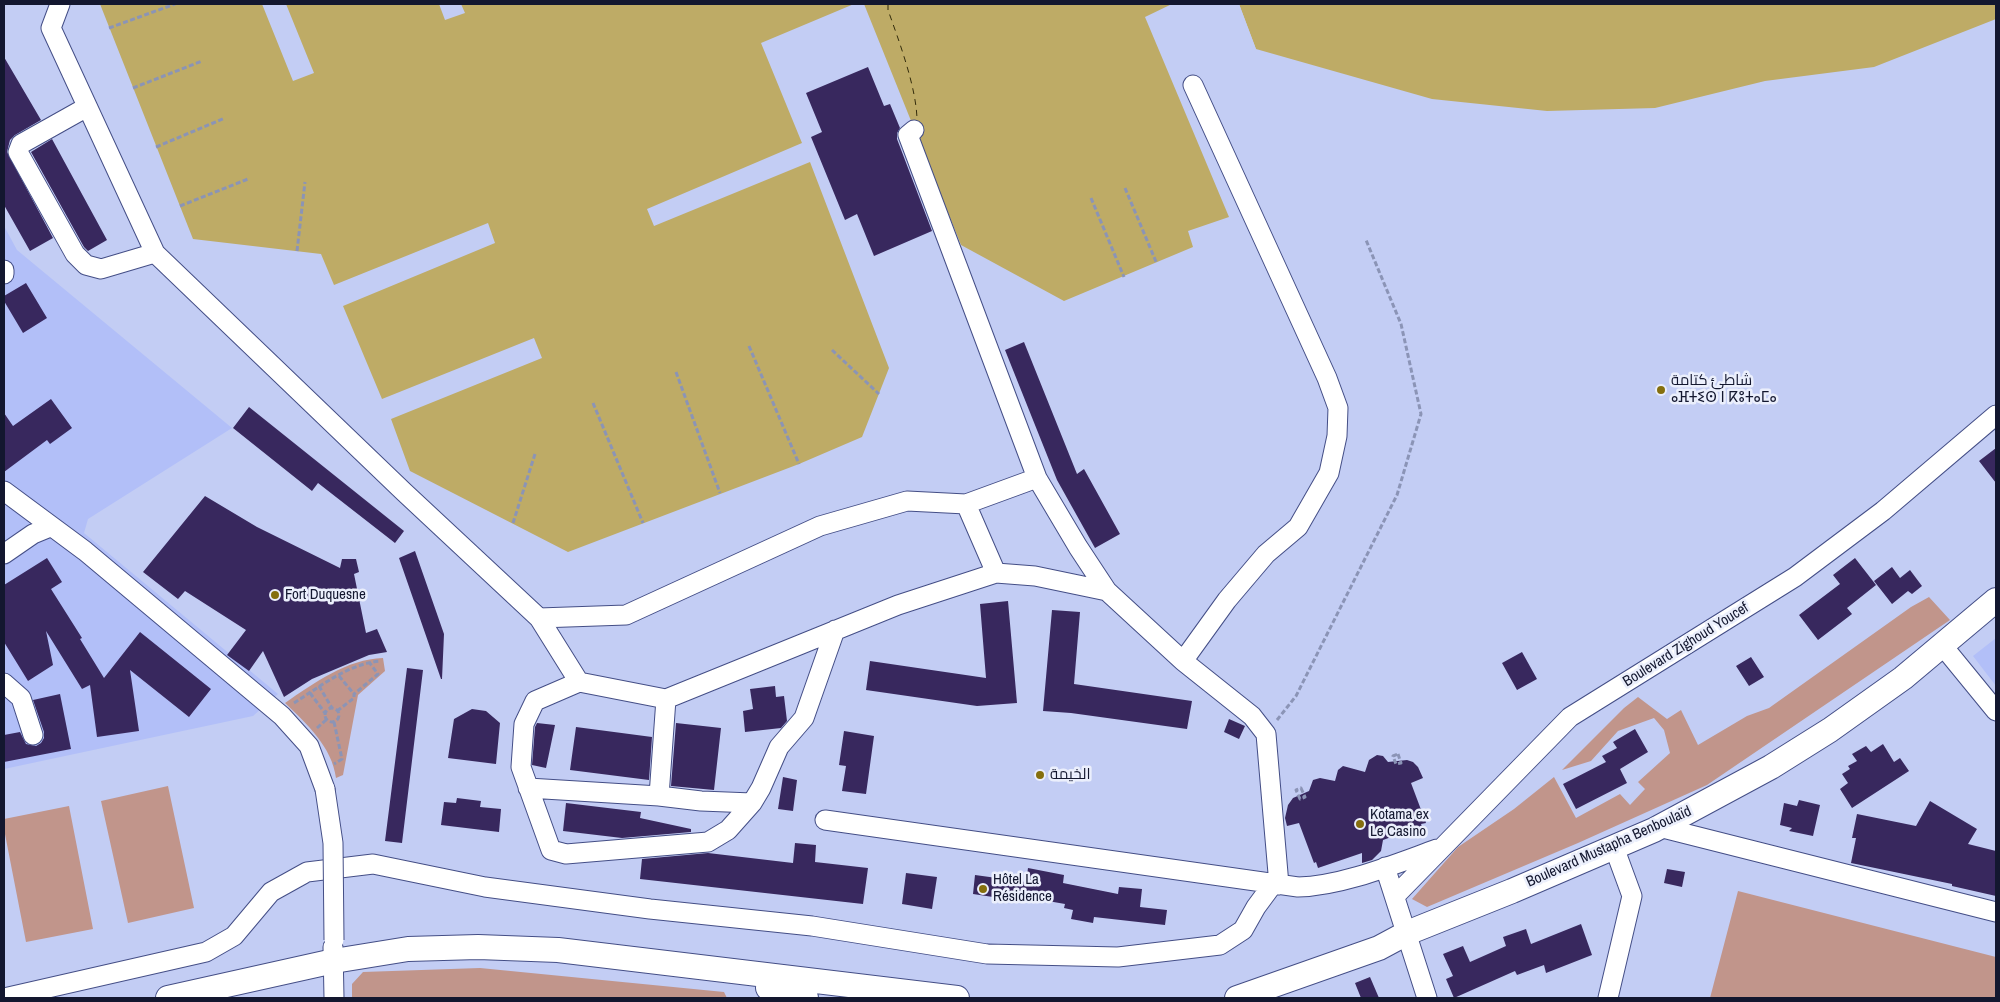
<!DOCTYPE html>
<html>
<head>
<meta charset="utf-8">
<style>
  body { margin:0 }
  #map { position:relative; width:2000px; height:1002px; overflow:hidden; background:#c3cdf4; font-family:"Archivo Narrow",sans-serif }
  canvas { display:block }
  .frame { position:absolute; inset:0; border:5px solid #13172f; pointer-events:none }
</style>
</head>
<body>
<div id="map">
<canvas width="2000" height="1002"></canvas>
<div class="frame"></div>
</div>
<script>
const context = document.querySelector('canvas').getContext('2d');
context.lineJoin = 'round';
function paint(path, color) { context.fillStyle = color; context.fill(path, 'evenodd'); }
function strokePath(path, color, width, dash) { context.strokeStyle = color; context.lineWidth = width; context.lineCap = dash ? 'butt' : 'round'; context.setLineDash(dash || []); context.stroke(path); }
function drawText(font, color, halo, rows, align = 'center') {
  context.font = font + ' "Archivo Narrow",Cairo,"Noto Sans Tifinagh",sans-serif'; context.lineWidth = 5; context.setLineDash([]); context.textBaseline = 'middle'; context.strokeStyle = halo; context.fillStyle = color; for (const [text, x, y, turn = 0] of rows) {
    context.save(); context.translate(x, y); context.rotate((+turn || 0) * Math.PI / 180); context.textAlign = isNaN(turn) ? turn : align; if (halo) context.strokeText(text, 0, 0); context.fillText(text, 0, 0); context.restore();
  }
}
paint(new Path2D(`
  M4,226l13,24 215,178 -144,91 -4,14 194,161 -25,22 -249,53z
  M1996,638v48l-23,-30z`), '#b2bff8');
paint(new Path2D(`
  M1929,597l21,23 -243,165 -129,58 -151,64 -15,-8 46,-52 56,-38 40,-32 22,41 44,-24 10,11 15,-16 -7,-7 32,-29 -6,-23 -10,-12 -36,13 -27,30 -29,9 62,-62 14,-11 29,22 14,-9 17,35 49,-29 22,-8 142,-101z
  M383,658l2,13 -27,24 -15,80 -7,3c-4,-31 -29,-54 -51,-75 29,-20 62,-44 98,-45z
  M168,786l26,122 -66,15 -27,-122z
  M69,806l24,123 -67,13 -22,-113v-10z
  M1738,891l258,66v41h-286z
  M480,968l244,24 3,6h-375v-14l11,-12z`), '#c1958b');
paint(new Path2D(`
  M100,4h162l31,77 21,-8 -28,-69h153l6,16 20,-7 -4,-9h393l-93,39 41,100 -155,66 7,17 156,-64 79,206 -27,69 -63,27 -231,88 -158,-81 -19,-52 151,-61 -8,-20 -152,61 -39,-93 152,-63 -7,-20 -154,62 -13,-31 -128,-15z
  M864,4h308l-27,13 84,200 -41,14 5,16 -129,54 -103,-56z
  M1239,4h757v15l-122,48 -109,14 -110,27 -108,3 -115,-12 -176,-50z`), '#beab66');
paint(new Path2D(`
  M1236,4h3l18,48 -3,-2z`), '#c3cdf4');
strokePath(new Path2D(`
  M888,4v6c11,31 29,79 29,111`), '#332b0b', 1, [6, 5]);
paint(new Path2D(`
  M4,57l37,63 -26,15 -5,5 -3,12 46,86 -23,13 -26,-46z
  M868,67l16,39 6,-2 10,24 -3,5v6l35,92 -58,25 -17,-42 -12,6 -34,-83 11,-5 -16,-39z
  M52,139l55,101 -19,11 -4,-4 -53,-95z
  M26,283l21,35 -24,15 -19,-32v-5z
  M1024,342l53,132 7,-5 36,65 -25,14 -38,-68 -52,-130z
  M51,399l21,29 -22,16 -3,-4 -43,32v-59l9,13z
  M249,407l155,124 -9,12 -77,-60 -6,8 -79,-63z
  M1996,448v35l-17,-22z
  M205,496l52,31 83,41 2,-9h14l3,13 -5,2 12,59 11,-4 10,23 -18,3 -57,24 -28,18 -21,-46 -14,20 -22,-16 19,-25 -61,-39 -7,8 -35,-27z
  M415,551l29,83 -2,45h-1l-42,-121z
  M47,558l15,24 -11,7 31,49 -2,1 24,39 36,-46 71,57 -22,28 -59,-47 9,61 -42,6 -7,-52 -8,4 -36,-58 7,34 -25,16 -24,-39v-57z
  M1855,558l21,27 -29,23 5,6 -34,26 -19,-25 41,-31 -7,-9z
  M1892,567l8,11 10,-8 12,16 -10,8 -4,-3 -16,13 -18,-23z
  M1008,601l9,102 -40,3 -111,-16 4,-29 116,17 -6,-74z
  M1052,610l28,2 -6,72 118,17 -5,28 -116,-16 -28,-2z
  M1522,652l15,27 -20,11 -15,-27z
  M1751,657l13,20 -15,9 -13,-20z
  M407,668l16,2 -21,173 -17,-2z
  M775,686l1,11 8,-1 3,25 -6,7 -36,4 -2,-21 10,-2 -3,-20z
  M60,694l11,55 -67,13v-27l16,-3 6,12 10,2 5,-3 3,-5v-6l-11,-32z
  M472,709l14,2 14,12 -4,41 -48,-6 6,-39z
  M1229,719l16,7 -6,13 -15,-7z
  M537,723l18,2 -9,43 -14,-3 3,-38z
  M676,723l45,5 -7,62 -43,-4z
  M576,727l76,10 -3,43 -79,-10z
  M1635,729l13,23 -28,17 7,14 -51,26 -13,-25 43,-22 -4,-6 15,-8 -4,-6z
  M844,731l30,5 -8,58 -24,-3 4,-25 -7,-1z
  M1883,744l11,18 6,-4 9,13 -57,37 -12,-19 8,-6 -6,-9 8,-5 -2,-3 9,-5 -5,-7 14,-8 5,6z
  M1377,755l6,1 5,6 19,-2 6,2 5,5 5,11 -12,5 15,40 -5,1 2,5 -17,6 -1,-3 -22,8 -2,11 -9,9 -10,3v-10l-44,15 -2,-6 -2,1 -15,-40 -12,3 -2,-8 3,-13 5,-7 16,-7 4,-11 7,-2 15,3 3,-11 5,-4 22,6 4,-12z
  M783,777l14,3 -4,31 -15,-2z
  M457,798l24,3 -1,6 21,2 -2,23 -58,-7 3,-23 12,1z
  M1799,800l21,5 -7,31 -24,-5 3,-3 -12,-3 4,-22 13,3z
  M1930,801l47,28 -9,15 28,7v45l-44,-10v-2l-101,-21 5,-25h-4l5,-24 59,12z
  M566,803l75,9 -1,6 51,11v3l-69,6 -59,-7z
  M795,843l21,2 -1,17 53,6 -5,36 -223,-25 2,-20 66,-6 85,10z
  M1028,868l36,7 -1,8 55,11 1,-7 23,2 -2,18 27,3 -2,15 -71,-8 -1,6 -22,-4 2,-9 -9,-2 1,-4 -51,-9 -1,5 -40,-6 2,-19 51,7z
  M1667,869l18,3 -3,15 -18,-4z
  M906,873l31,4 -5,32 -30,-5z
  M1581,924l11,31 -46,18 -2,-8 -27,10 -2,-4 -61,27 -8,-19 7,-3 -10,-22 20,-8 7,16 36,-16 -3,-9 23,-8 5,15z
  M1370,977l9,21h-18l-6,-15z`), '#38285e');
const minor = new Path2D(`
  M60,4l-9,24 104,225 249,239 135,126 40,64 87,17 232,-94 98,-32 39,3 72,15
  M87,107l-66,37 -3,8 57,102 11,11 15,4 54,-16
  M914,130l-6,5 129,343 41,69 29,44 76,70 69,55 14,18 13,151
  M4,270v4
  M4,491l81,60 197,165 27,30 16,43
  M966,504l30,69
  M4,554l29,-20 17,-7
  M539,618l87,-3 194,-89 87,-25 59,3 71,-26
  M1942,645l54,66
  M1183,661l44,-61 39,-46 32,-27 31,-54 8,-37 1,-28 -11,-30 -134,-293
  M579,682l-44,19 -11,23 -3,43 30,83 15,4 142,-12 20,-12 24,-27 9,-15 18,-41 25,-29 31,-88
  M4,683l17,15 12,37
  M666,699l-7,97 42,5 51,2
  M528,788l131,8
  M825,820l473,67c44,-1 97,-23 139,-38
  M1659,827l337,85
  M1385,867l42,131
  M1395,896l175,-179 225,-140 88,-66 113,-96
  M333,947l1,51
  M4,998l202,-46 28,-16 37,-44 36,-20 66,-8 112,23 165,22 162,17 175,28 131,3 102,-12 23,-15 13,-23 17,-23
  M1608,998l24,-102 -18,-49`);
const major = new Path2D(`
  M768,988l38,10
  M168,998l166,-37 74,-12 70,-2 80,3 399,48
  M1237,998l142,-50 28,-15 105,-42 142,-61 117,-63 59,-37 73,-52 93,-78`);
strokePath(minor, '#444e86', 21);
strokePath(major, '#444e86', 26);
strokePath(new Path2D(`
  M109,28l66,-24
  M133,88l69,-27
  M156,147l69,-29
  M1125,188l32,76
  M1091,198l33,79
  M180,206l68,-27
  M297,251l8,-69
  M749,346l50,118
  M832,350l47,44
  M676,372l44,121
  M593,403l50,120
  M513,523l22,-69
  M339,676l15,18
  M319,686l13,22
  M310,693l15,20
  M294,703c27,-17 54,-39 86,-42
  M325 715a7 7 0 1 1 14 0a7 7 0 1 1-14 0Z
  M337,711l17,-13v-4l24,-20 -9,-12
  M1277,720l19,-24 101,-201 24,-81 -20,-90 -35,-84
  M334,722l8,37 -8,5
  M317,728l9,-8
  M1398,754l3,9 -5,1 -3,-8z
  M1301,788l4,9 -5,2 -4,-9z`), '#8b94b6', 3, [5, 2.5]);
strokePath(minor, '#fff', 19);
strokePath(major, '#fff', 24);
const minorBridge = new Path2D(`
  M325,789l8,54 1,97`);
strokePath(minorBridge, '#444e86', 21, []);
strokePath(minorBridge, '#fff', 19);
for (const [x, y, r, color] of [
  [1661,390,5,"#856f0e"],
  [275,595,5,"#856f0e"],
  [1040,775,5,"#856f0e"],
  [1360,824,5,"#856f0e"],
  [983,889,5,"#856f0e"]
]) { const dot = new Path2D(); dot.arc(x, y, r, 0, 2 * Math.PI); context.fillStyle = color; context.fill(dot); strokePath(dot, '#ebeffc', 2); }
drawText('15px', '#13172f', '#ebeffc', [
  ["شاطئ كتامة",1671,381],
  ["ⴰⴼⵜⵉⵙ ⵏ ⴽⵓⵜⴰⵎⴰ",1671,398],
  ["Fort Duquesne",285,595],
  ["الخيمة",1050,775],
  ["Kotama ex",1370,815],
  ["Le Casino",1370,832],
  ["Hôtel La",993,880],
  ["Résidence",993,897]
], 'left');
drawText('15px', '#13172f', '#ebeffc', [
  ["Boulevard Zighoud Youcef",1686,645,-32],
  ["Boulevard Mustapha Benboulaïd",1609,847,-24]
]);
</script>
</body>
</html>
